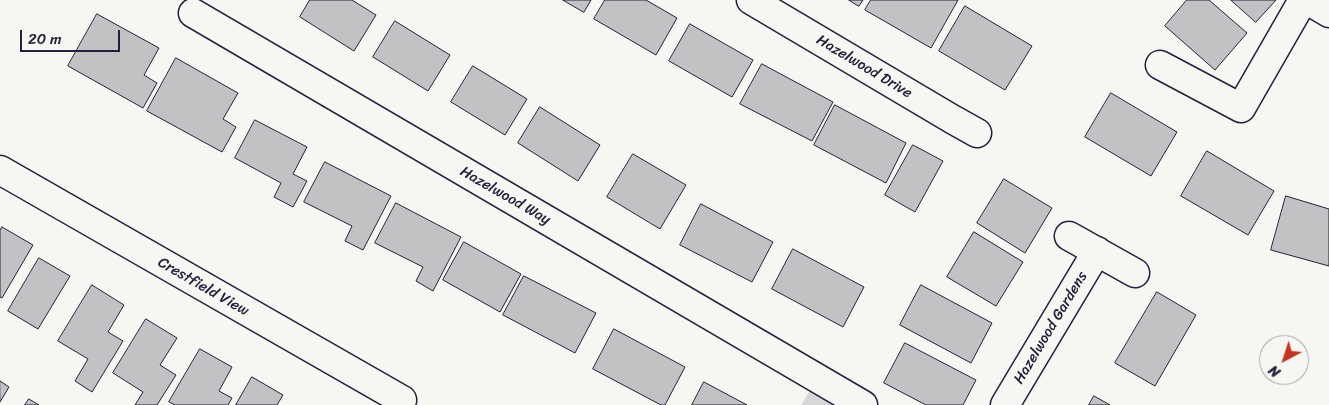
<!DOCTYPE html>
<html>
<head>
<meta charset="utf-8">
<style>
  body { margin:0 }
  #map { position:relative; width:1329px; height:405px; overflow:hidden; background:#f6f6f2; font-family:Sriracha,sans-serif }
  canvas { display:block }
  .north { position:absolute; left:1259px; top:335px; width:50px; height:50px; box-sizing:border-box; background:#f6f6f2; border:1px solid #a1a1a9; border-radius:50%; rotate:220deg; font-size:14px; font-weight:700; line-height:20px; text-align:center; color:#22223b }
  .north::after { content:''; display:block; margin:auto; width:18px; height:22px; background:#c8321e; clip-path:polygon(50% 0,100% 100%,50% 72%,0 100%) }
  .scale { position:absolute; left:20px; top:30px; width:100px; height:22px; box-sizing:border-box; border:2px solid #22223b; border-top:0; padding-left:6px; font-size:15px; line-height:18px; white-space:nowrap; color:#22223b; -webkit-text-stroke:4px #f6f6f2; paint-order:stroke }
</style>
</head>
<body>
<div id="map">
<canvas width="1329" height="405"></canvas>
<div class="north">N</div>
<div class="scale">20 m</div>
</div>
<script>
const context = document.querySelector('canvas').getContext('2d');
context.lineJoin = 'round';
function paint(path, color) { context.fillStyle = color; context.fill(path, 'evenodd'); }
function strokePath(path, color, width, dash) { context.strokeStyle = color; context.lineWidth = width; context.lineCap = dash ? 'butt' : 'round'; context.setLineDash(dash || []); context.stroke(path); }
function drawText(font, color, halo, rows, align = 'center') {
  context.font = font + ' Sriracha,sans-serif'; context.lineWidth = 4; context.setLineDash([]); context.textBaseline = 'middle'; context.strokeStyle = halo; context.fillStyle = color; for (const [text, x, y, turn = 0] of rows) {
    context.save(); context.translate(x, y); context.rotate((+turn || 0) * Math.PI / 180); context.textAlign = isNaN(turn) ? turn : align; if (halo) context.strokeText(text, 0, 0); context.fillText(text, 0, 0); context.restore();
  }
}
paint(new Path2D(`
  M817,379l45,26h-61z`), '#d7d7d7');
const building = new Path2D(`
  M310,0h42l24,15 -22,36 -54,-34z
  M563,0h28l-7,12z
  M605,0h41l31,18 -21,37 -62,-36z
  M849,0h14l-4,6z
  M871,0h87l-27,48 -66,-38z
  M1187,0h22l38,33 -32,37 -50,-44z
  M1231,0h45l-20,22z
  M965,6l67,40 -27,44 -66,-39z
  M97,14l62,34 -15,27 13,8 -14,25 -75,-42z
  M395,21l55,34 -22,36 -55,-34z
  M690,24l63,36 -21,37 -63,-36z
  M176,58l62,35 -15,26 13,8 -14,25 -75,-41z
  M762,64l71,38 -21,39 -72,-37z
  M473,66l54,33 -22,36 -54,-33z
  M1111,93l66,39 -26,44 -66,-39z
  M835,105l71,38 -20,40 -72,-38z
  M540,107l60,38 -22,36 -60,-38z
  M255,120l52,27 -14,27 14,7 -14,26 -19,-10 7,-14 -46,-25z
  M913,145l30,16 -28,51 -30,-17z
  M1207,151l67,40 -26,44 -67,-39z
  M633,154l53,31 -26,44 -53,-32z
  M325,162l66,34 -28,54 -18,-9 7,-15 -48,-24z
  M1004,179l48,29 -27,45 -48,-30z
  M1286,196l43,13v57l-58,-16z
  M396,203l65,34 -28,54 -17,-10 7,-14 -48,-24z
  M701,204l72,38 -21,40 -72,-37z
  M2,227l31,18 -31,53 -2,-1v-66z
  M974,232l49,30 -27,44 -49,-29z
  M464,242l57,32 -21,38 -57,-32z
  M793,249l71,38 -21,40 -71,-38z
  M39,258l31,18 -32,53 -30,-18z
  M524,276l72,37 -21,40 -72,-38z
  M92,285l32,20 -16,27 15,9 -31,51 -17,-11 13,-22 -30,-18z
  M921,285l71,38 -21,40 -71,-38z
  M1157,292l39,23 -41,71 -40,-23z
  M146,319l31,19 -17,27 16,10 -19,30h-22l8,-13 -30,-19z
  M614,329l71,38 -20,38h-4l-68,-36z
  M905,343l71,37 -13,25h-37l-42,-22z
  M200,349l32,18 -13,24 13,7 -4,7h-53l-6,-3z
  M252,377l31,18 -6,10h-41z
  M0,381l9,6 -9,15z
  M704,382l43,23h-55z
  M1094,396l16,9h-21z
  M29,399l10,6h-14z`);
paint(building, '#c2c2c4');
strokePath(building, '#22223b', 1);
const minor = new Path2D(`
  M751,0l201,119 25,14
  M1307,0l22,13
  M193,13l670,392
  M1160,65l81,43 62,-108
  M0,170l402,230 -3,5
  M1069,236l66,37
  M1005,405l92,-154`);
strokePath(minor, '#22223b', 31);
strokePath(minor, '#f6f6f2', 28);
drawText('15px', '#22223b', '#f6f6f2', [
  ["Hazelwood Drive",864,67,31],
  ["Hazelwood Way",505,196,30],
  ["Crestfield View",203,287,30],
  ["Hazelwood Gardens",1051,328,-59]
]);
</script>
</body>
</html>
